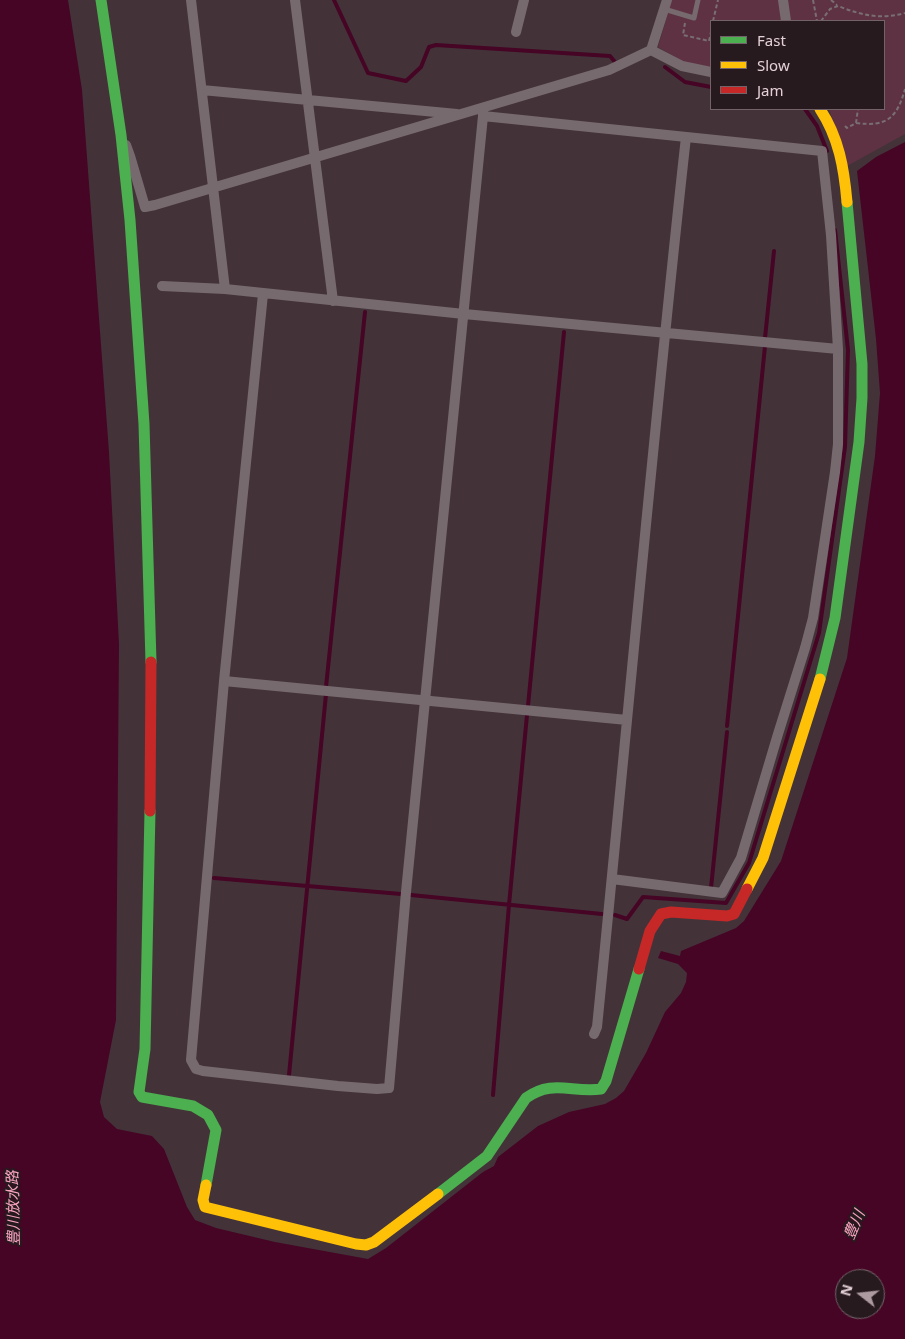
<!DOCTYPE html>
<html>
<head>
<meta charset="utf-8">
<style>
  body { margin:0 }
  #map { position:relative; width:905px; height:1339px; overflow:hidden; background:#433339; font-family:"Noto Sans",sans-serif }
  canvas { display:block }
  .legend { position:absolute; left:710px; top:20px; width:175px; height:90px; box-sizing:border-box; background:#271a1e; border:1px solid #736368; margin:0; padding:6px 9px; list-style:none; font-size:15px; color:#e4d1d7 }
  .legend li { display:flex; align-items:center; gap:10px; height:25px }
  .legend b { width:25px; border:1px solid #736368 }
  .north { position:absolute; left:835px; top:1269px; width:50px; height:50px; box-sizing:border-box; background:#271a1e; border:1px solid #736368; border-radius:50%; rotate:286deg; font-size:14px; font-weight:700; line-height:20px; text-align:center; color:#e4d1d7 }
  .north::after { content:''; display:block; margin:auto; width:18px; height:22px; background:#ac9aa0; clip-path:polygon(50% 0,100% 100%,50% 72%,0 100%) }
</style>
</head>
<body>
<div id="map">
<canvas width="905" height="1339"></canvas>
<ul class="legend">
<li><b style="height:6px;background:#4caf50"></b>Fast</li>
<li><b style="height:6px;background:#ffc107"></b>Slow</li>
<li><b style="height:6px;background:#c62828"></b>Jam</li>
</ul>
<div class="north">N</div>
</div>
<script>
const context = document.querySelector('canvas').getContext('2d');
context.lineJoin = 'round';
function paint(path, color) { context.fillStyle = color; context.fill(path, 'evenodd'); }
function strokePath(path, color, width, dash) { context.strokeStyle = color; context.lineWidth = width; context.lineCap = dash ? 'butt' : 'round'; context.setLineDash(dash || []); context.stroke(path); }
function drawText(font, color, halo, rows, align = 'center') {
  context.font = font + ' "Noto Sans","Noto Sans JP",sans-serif'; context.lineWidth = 4; context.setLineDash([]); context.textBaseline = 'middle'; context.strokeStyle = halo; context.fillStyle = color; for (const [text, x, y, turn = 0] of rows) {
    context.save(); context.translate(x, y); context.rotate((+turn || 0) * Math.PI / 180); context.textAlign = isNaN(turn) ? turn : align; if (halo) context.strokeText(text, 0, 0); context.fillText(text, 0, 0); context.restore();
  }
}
paint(new Path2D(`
  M672,0h108l3,21h-72v46l-27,-5 -26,-15z
  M787,0h118v134l-58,32 -18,-57h55v-88h-95z`), '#5e3243');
paint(new Path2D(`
  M0,0h68l14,90 27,362 10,192 -3,376 -16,82 4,15 13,12 35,7 12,13 23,58 8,13 21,8 59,14 93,17 18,-11 97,-76 11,-6 4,-9 40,-31 31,-14 36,-8 11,-6 8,-7 22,-38 19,-41 16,-19 5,-11 1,-9 -9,-9 -20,-6 3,-7 19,5 1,-5 55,-23 8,-7 37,-60 66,-203 28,-202 5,-63 -4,-54 -19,-168 19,-14 29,-15v1197h-905zM845,1279h30v30h-30z`), '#460525');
strokePath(new Path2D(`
  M334,0l34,73 38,8 15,-14 8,-20 7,-2 174,11 5,6
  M665,67l20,15 26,5
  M805,109l12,17 10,25
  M765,338l9,-87
  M326,687l39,-375
  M528,706l36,-374
  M727,726l38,-380
  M214,878l187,16
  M711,888l16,-156
  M411,895l191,19
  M615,915l12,4 16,-22 83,6 23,-40 70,-230 26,-186 3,-97 -13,-120
  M289,1075l37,-381
  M493,1095l16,-190 18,-190`), '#460525', 4);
strokePath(new Path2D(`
  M813,0l4,21
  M831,0l6,5
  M713,21l5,-21
  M821,21l9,-12 8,-3c23,9 42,14 67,7
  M685,23l-2,12 26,6 2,-9
  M856,123c31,4 41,-5 49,-34
  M845,126l2,2 9,-5 2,-14`), '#796e72', 2, [4, 2.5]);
strokePath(new Path2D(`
  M664,9l30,9 4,-18`), '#776a6f', 5);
strokePath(new Path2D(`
  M191,0l34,289
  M295,0l38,301
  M783,0l3,21
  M516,32l8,-32
  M651,50l31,16 29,6
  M202,90l255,24
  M483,108v8l339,35 9,84 7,114v95l-3,28 -22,146 -8,30 -27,86 -37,124 -19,35 -110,-14
  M126,145l4,11 15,51 10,-2 454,-135 42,-20 16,-50
  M162,286l63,3 239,25 374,35
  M263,294l-39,387 -33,379 5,9 7,2 135,15 39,3 12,-1 17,-196 77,-776
  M224,681l403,39
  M594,1034l3,-7c30,-297 56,-594 89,-890`), '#776a6f', 10);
strokePath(new Path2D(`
  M101,0l20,135 9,85 14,204 7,238
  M820,679l15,-61 24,-176 3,-44v-34l-15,-162
  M150,811l-5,238 -6,43 3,5 51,9 15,9 8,15 -10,55
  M438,1194l49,-38 39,-58c26,-19 46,-5 75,-9l5,-8 33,-112`), '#4caf50', 11);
strokePath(new Path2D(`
  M820,109c19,29 24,59 27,93
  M747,889l16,-31 57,-179
  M206,1185l-3,15 2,7 151,37 10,1 8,-3 64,-48`), '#ffc107', 11);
strokePath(new Path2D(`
  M150,811l1,-149
  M639,969l11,-38 11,-17 10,-2 56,4 7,-2 13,-25`), '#c62828', 11);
drawText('italic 15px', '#f9a3c0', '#271a1e', [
  ["豊川放水路",14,1208,-91],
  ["豊川",855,1225,-67]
]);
</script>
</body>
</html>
